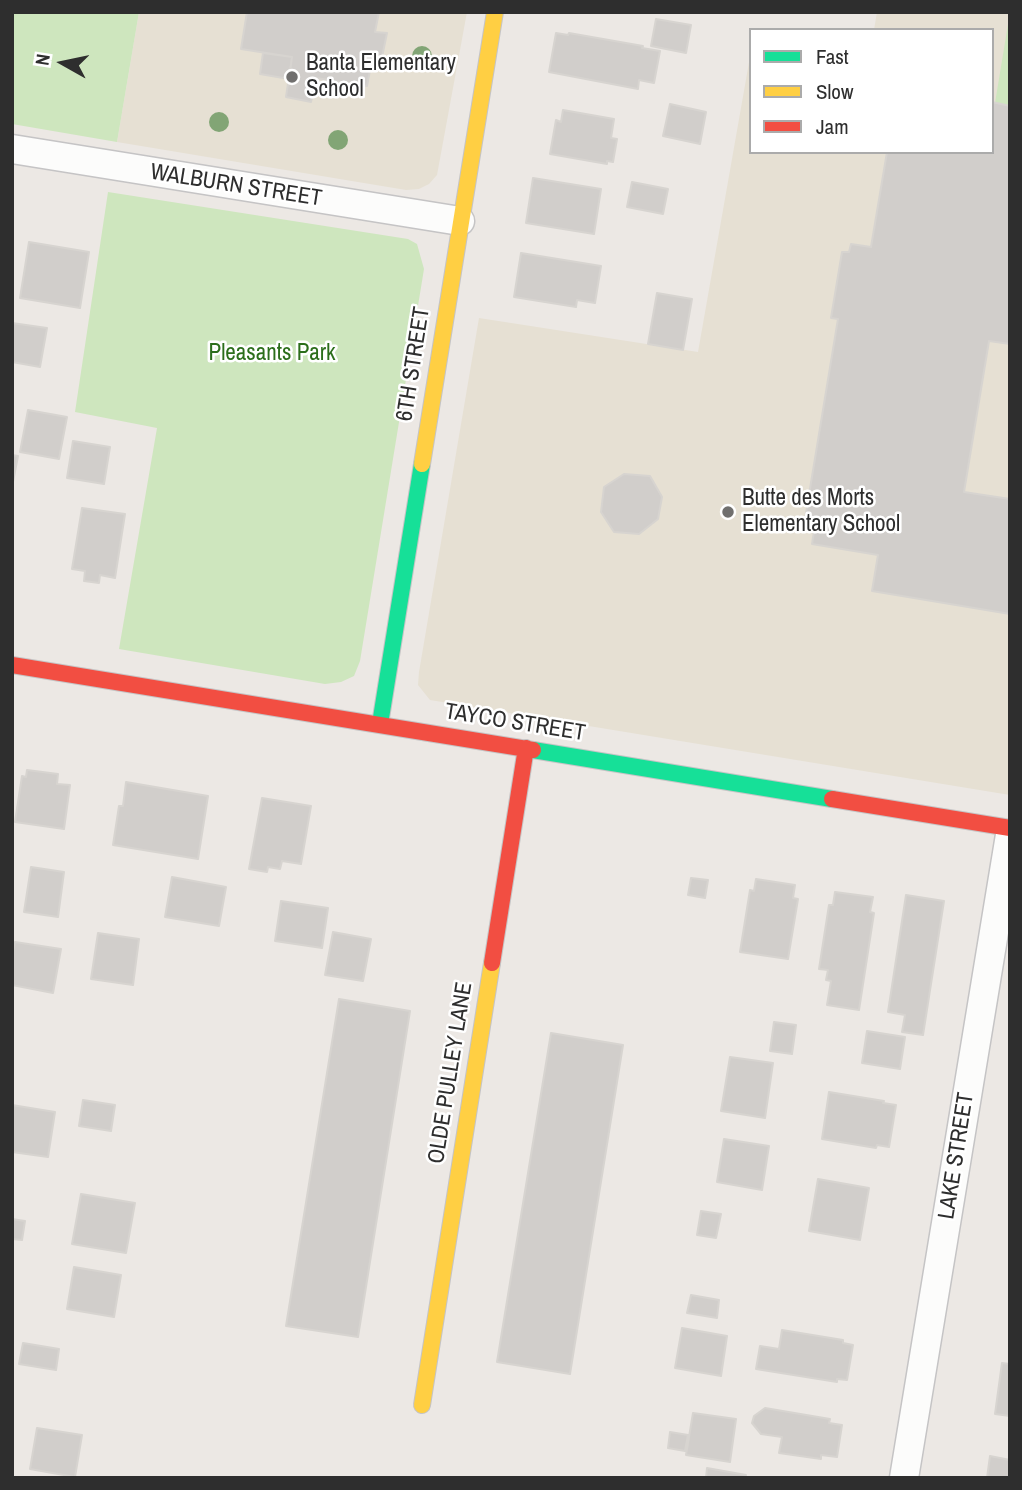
<!DOCTYPE html>
<html>
<head>
<meta charset="utf-8">
<style>
  body { margin:0 }
  #map { position:relative; width:1022px; height:1490px; overflow:hidden; background:#ece8e4; font-family:"Archivo Narrow",sans-serif }
  canvas { display:block }
  .frame { position:absolute; inset:0; border:14px solid #2e2e2e; pointer-events:none }
  .legend { position:absolute; left:749px; top:28px; width:245px; height:126px; box-sizing:border-box; background:#fff; border:2px solid #ababab; margin:0; padding:9px 12px; list-style:none; font-size:21px; color:#2e2e2e }
  .legend li { display:flex; align-items:center; gap:14px; height:35px }
  .legend b { width:35px; border:2px solid #ababab }
  .north { position:absolute; left:28px; top:28px; width:70px; height:70px; -webkit-text-stroke:5px #fff; paint-order:stroke; rotate:279deg; font-size:19px; font-weight:700; line-height:28px; text-align:center; color:#2e2e2e }
  .north::after { content:''; display:block; margin:auto; width:24px; height:32px; background:#2e2e2e; clip-path:polygon(50% 0,100% 100%,50% 72%,0 100%) }
</style>
</head>
<body>
<div id="map">
<canvas width="1022" height="1490"></canvas>
<div class="frame"></div>
<ul class="legend">
<li><b style="height:9px;background:#16e098"></b>Fast</li>
<li><b style="height:9px;background:#ffcf43"></b>Slow</li>
<li><b style="height:9px;background:#f24e42"></b>Jam</li>
</ul>
<div class="north">N</div>
</div>
<script>
const context = document.querySelector('canvas').getContext('2d');
context.lineJoin = 'round';
function paint(path, color) { context.fillStyle = color; context.fill(path, 'evenodd'); }
function strokePath(path, color, width, dash) { context.strokeStyle = color; context.lineWidth = width; context.lineCap = dash ? 'butt' : 'round'; context.setLineDash(dash || []); context.stroke(path); }
function drawText(font, color, halo, rows, align = 'center') {
  context.font = font + ' "Archivo Narrow",sans-serif'; context.lineWidth = 5; context.setLineDash([]); context.textBaseline = 'middle'; context.strokeStyle = halo; context.fillStyle = color; for (const [text, x, y, turn = 0] of rows) {
    context.save(); context.translate(x, y); context.rotate((+turn || 0) * Math.PI / 180); context.textAlign = isNaN(turn) ? turn : align; if (halo) context.strokeText(text, 0, 0); context.fillText(text, 0, 0); context.restore();
  }
}
paint(new Path2D(`
  M139,12h328l-30,163 -8,9 -10,5 -13,1 -289,-48z
  M877,12h133v783l-580,-95 -12,-15 1,-13 60,-354 219,34 53,-301v101h241v-122h-118z`), '#e6e0d3');
paint(new Path2D(`
  M12,12h127l-22,130 -105,-18z
  M1010,12v94l-15,-3z
  M108,192l300,47 9,5 7,25 -64,392 -6,15 -13,6 -16,2 -206,-35 38,-221 -82,-16z`), '#cee6be');
const building = new Path2D(`
  M247,12h132l-4,20 12,1 -7,34 -9,-2 -4,21 -51,-8 -5,24 -25,-5 6,-40 -51,-8z
  M656,19l35,6 -5,28 -35,-7z
  M556,33l12,2 1,-2 74,13 -1,2 18,3 -6,32 -15,-3 -1,9 -89,-17z
  M263,53l29,4 -3,22 -29,-5z
  M992,102l18,4v238l-21,-3 -25,151 46,7v115l-138,-23 6,-36 -66,-11 4,-25h-11l33,-200 -7,-1 11,-66h7l2,-8 20,3 16,-95h105z
  M670,104l36,8 -6,32 -37,-8z
  M563,110l51,9 -3,19 6,1 -4,23 -6,-1v3l-57,-10 6,-34 5,2z
  M533,178l68,11 -7,45 -68,-11z
  M632,182l36,7 -5,25 -36,-7z
  M29,242l60,10 -9,56 -60,-10z
  M521,253l80,13 -6,37 -18,-3 -1,7 -62,-10z
  M657,293l35,6 -9,51 -35,-6z
  M12,323l35,5 -7,39 -28,-5z
  M28,410l39,7 -8,42 -39,-7z
  M73,441l37,6 -6,37 -37,-6z
  M12,455l6,1 -6,31z
  M624,474l26,2 12,21 -4,22 -19,15 -25,-2 -13,-20 3,-25z
  M82,508l43,6 -10,64 -15,-3 -1,8 -15,-2 1,-10 -13,-2z
  M27,770l31,4 -1,10 13,1 -6,44 -49,-7 7,-46 4,1z
  M126,782l82,14 -10,63 -85,-14 6,-39h4z
  M262,798l49,8 -10,58 -19,-3 -2,8 -12,-2 -1,5 -18,-3z
  M31,867l33,5 -6,45 -34,-5z
  M172,877l54,10 -7,39 -54,-9z
  M691,878l17,2 -3,18 -17,-3z
  M756,879l39,6 -2,13 5,1 -10,60 -48,-7 10,-62 4,1z
  M835,892l38,5 -3,15 4,1 -15,97 -32,-5 4,-24 -5,-1 2,-10 -9,-1 10,-64h4z
  M906,895l38,6 -21,134 -21,-3 3,-17 -17,-3z
  M281,901l47,7 -6,40 -47,-7z
  M333,932l38,7 -8,42 -38,-6z
  M98,933l41,6 -6,46 -42,-6z
  M15,942l46,7 -8,44 -41,-8v-29z
  M339,999l71,12 -52,326 -72,-11z
  M774,1022l22,3 -4,29 -22,-3z
  M867,1031l38,6 -5,32 -38,-6z
  M551,1033l72,12 -53,329 -73,-12z
  M730,1057l43,6 -8,55 -44,-7z
  M829,1092l55,9 -1,2 13,2 -7,42 -12,-2 -1,3 -54,-9z
  M83,1100l32,5 -4,26 -32,-5z
  M12,1105l43,7 -7,45 -36,-5z
  M724,1139l45,7 -7,44 -45,-8z
  M818,1179l51,9 -9,52 -51,-9z
  M81,1194l54,9 -9,50 -54,-9z
  M701,1211l20,3 -5,24 -19,-3z
  M12,1219l13,2 -3,19 -10,-1z
  M74,1267l47,8 -7,42 -47,-8z
  M691,1295l28,5 -2,18 -30,-5z
  M682,1328l45,8 -6,40 -46,-8z
  M782,1330l61,10v3l10,2 -6,35 -10,-1v3l-81,-13 4,-23 19,3z
  M23,1343l36,6 -3,21 -37,-6z
  M1002,1363l8,1v52l-15,-2z
  M765,1408l65,11 -1,4 13,2 -5,32 -16,-2v4l-42,-6 3,-16 -21,-3 -9,-11 2,-7z
  M693,1413l43,6 -6,43 -44,-7z
  M37,1428l45,7 -7,42 -45,-8z
  M670,1432l18,3 -3,16 -17,-3z
  M990,1456l20,4v18h-23z
  M707,1468l39,7 -1,3h-39z`);
paint(building, '#d1cecb');
strokePath(building, '#d7d4d0', 2);
const street = new Path2D(`
  M12,149l448,72
  M904,1478l106,-643`);
const fast = new Path2D(`
  M380,724l42,-260
  M533,750l299,49`);
const slow = new Path2D(`
  M422,464l73,-452
  M422,1405l70,-442`);
const jam = new Path2D(`
  M12,665l521,85
  M832,799l178,29
  M492,963l34,-215`);
strokePath(street, '#c5c4c5', 31);
strokePath(fast, '#c5c4c5', 18);
strokePath(slow, '#c5c4c5', 18);
strokePath(jam, '#c5c4c5', 18);
strokePath(street, '#fcfcfb', 28);
strokePath(fast, '#16e098', 16);
strokePath(slow, '#ffcf43', 16);
strokePath(jam, '#f24e42', 16);
context.fillStyle = '#82a575';
for (const [x, y] of [
  [422,56],
  [219,122],
  [338,140]
]) { context.beginPath(); context.arc(x, y, 10, 0, 2 * Math.PI); context.fill(); }
for (const [x, y, r, color] of [
  [292,77,7,"#706f6e"],
  [728,512,7,"#706f6e"]
]) { const dot = new Path2D(); dot.arc(x, y, r, 0, 2 * Math.PI); context.fillStyle = color; context.fill(dot); strokePath(dot, '#fff', 2.5); }
drawText('23px', '#2e2e2e', '#fff', [
  ["Banta Elementary",306,64],
  ["School",306,90],
  ["Butte des Morts",742,499],
  ["Elementary School",742,525]
], 'left');
drawText('23px', '#2e2e2e', '#fff', [
  ["WALBURN STREET",236,186,9],
  ["6TH STREET",414,364,-81],
  ["TAYCO STREET",515,723,9],
  ["OLDE PULLEY LANE",451,1073,-81],
  ["LAKE STREET",957,1156,-81]
]);
drawText('23px', '#2c6e1b', '#fff', [
  ["Pleasants Park",272,354]
]);
</script>
</body>
</html>
